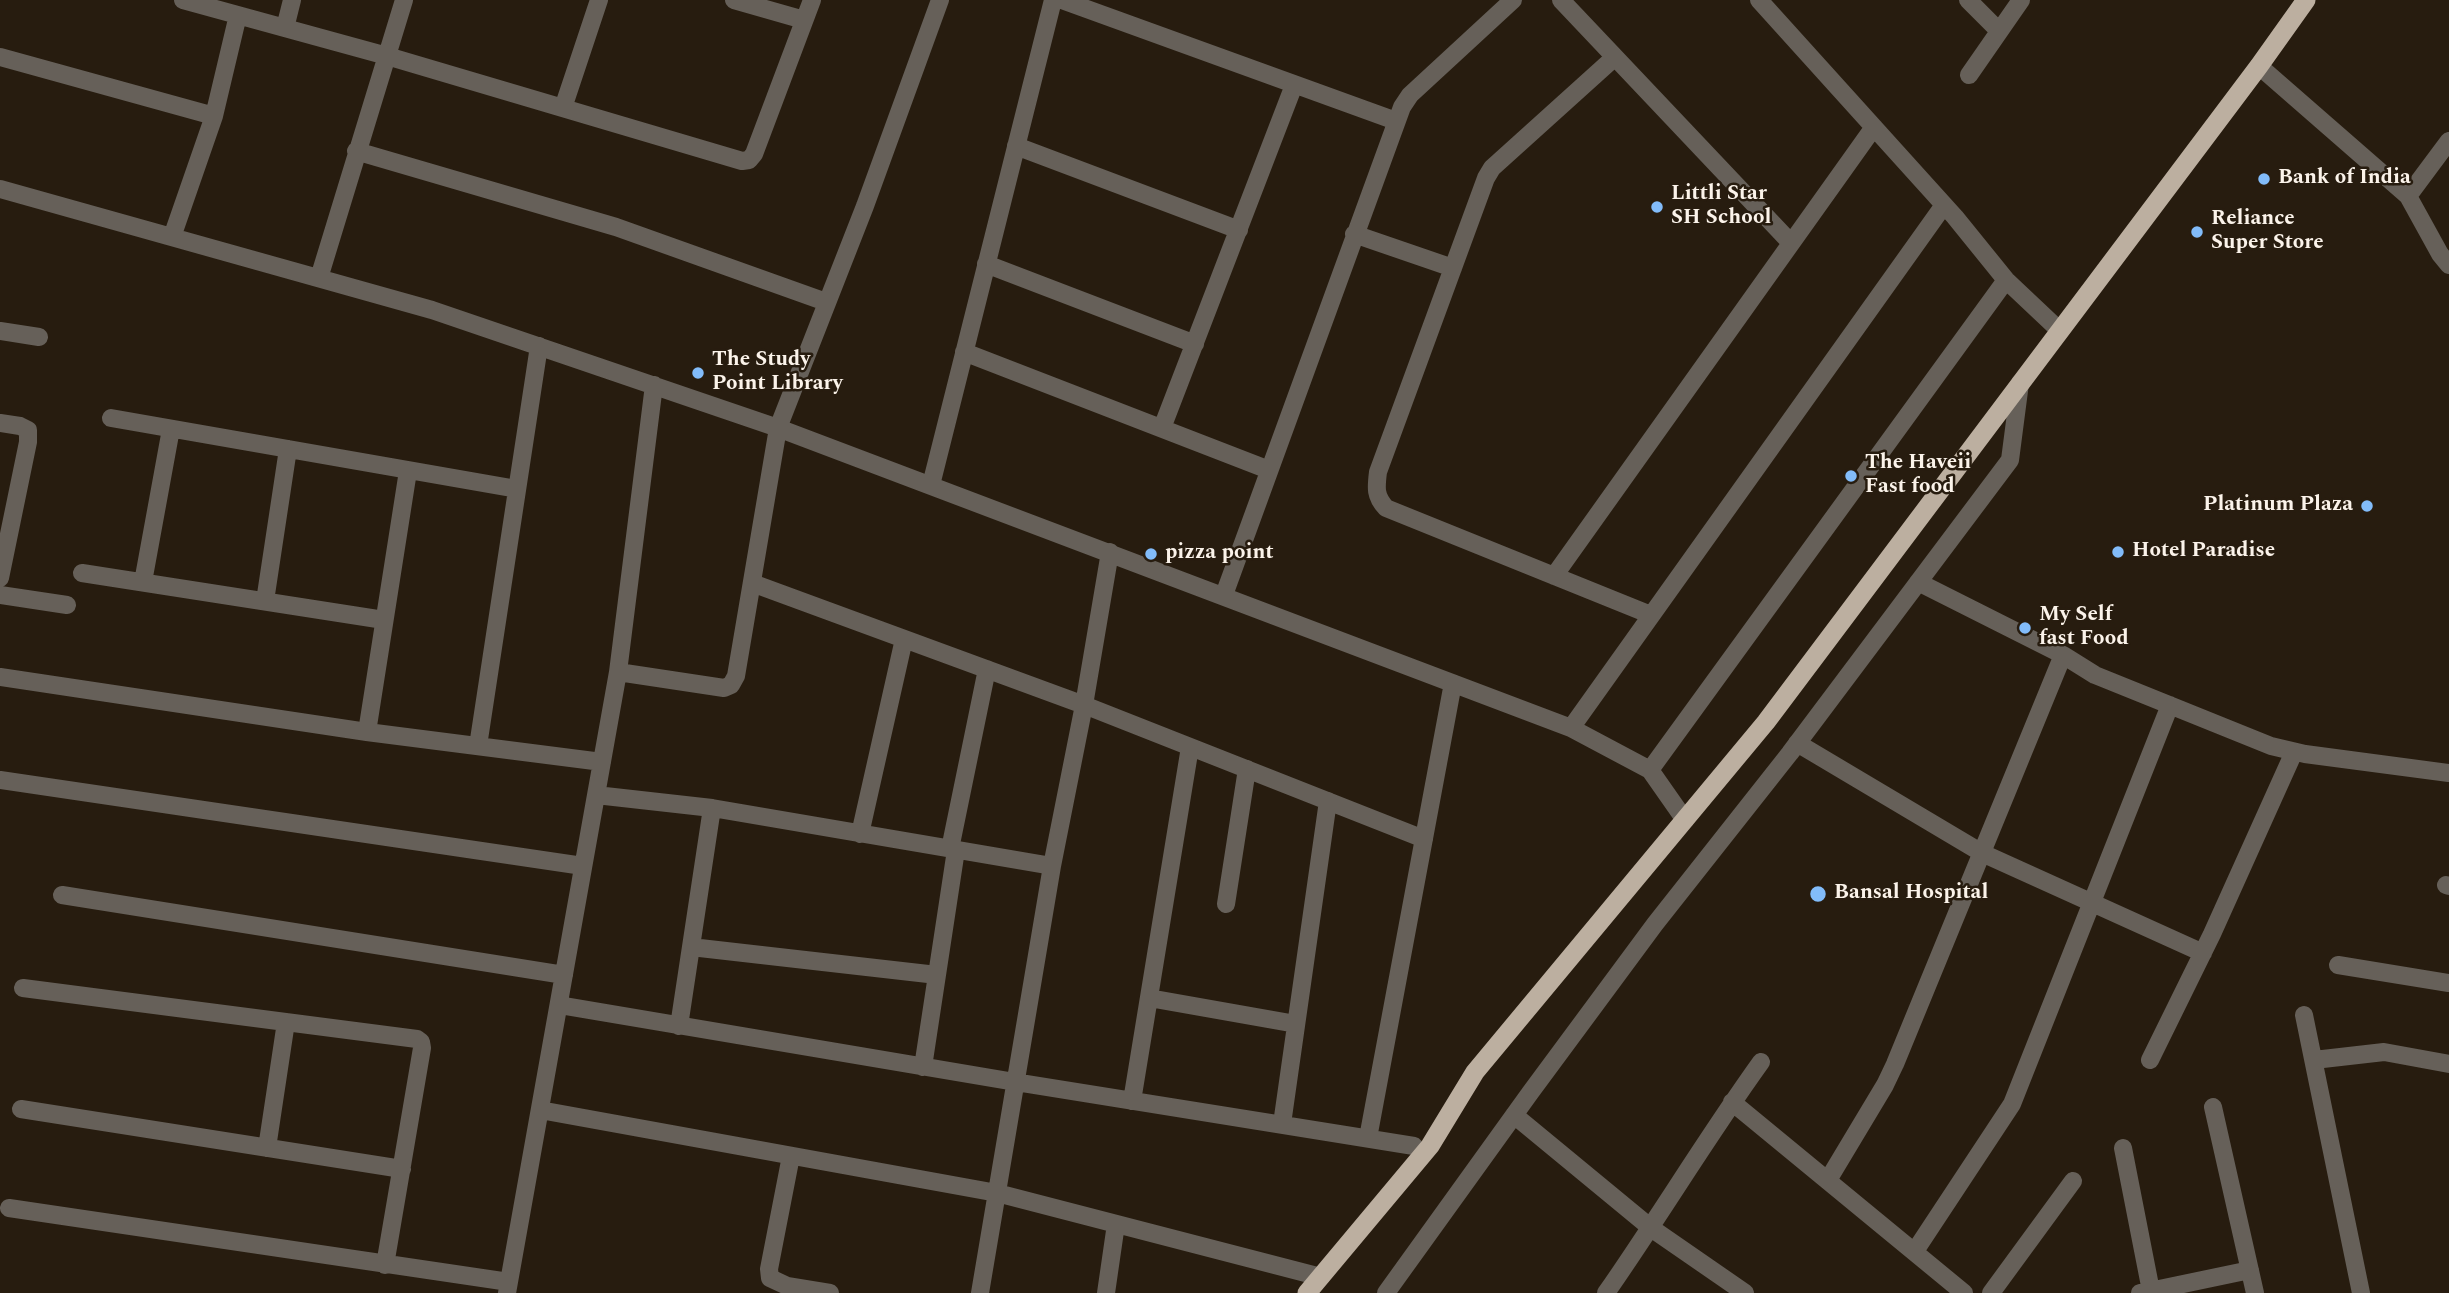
<!DOCTYPE html>
<html>
<head>
<meta charset="utf-8">
<style>
  body { margin:0 }
  canvas { display:block; background:#271c0f }
</style>
</head>
<body>
<canvas width="2449" height="1293"></canvas>
<script>
const context = document.querySelector('canvas').getContext('2d');
context.lineJoin = 'round';
function strokePath(path, color, width, dash) { context.strokeStyle = color; context.lineWidth = width; context.lineCap = dash ? 'butt' : 'round'; context.setLineDash(dash || []); context.stroke(path); }
function drawText(font, color, halo, rows, align = 'center') {
  context.font = font + ' Spectral,serif'; context.lineWidth = 5; context.setLineDash([]); context.textBaseline = 'middle'; context.strokeStyle = halo; context.fillStyle = color; for (const [text, x, y, turn = 0] of rows) {
    context.save(); context.translate(x, y); context.rotate((+turn || 0) * Math.PI / 180); context.textAlign = isNaN(turn) ? turn : align; if (halo) context.strokeText(text, 0, 0); context.fillText(text, 0, 0); context.restore();
  }
}
strokePath(new Path2D(`
  M183,0l204,56 355,105 7,-1 5,-6 58,-154
  M734,0l70,20
  M1062,0l334,121
  M1561,0l230,243
  M1759,0l196,217 51,63 53,50
  M1968,0l31,31
  M285,28l7,-28
  M0,57l214,59
  M1615,57l-123,111 -6,10 -108,294c-2,16 -3,24 8,36l265,107
  M2259,66l149,130 32,58 9,11
  M1969,75l52,-75
  M563,108l36,-108
  M1016,146l223,84
  M356,151l260,76 210,75
  M0,189l432,121 346,118 793,300 79,42 35,50
  M2408,196l41,-55
  M1354,234l99,34
  M172,237l42,-121 24,-101
  M986,264l209,80
  M319,278l85,-278
  M0,331l39,6
  M964,352l305,118
  M111,418l406,71
  M0,423l20,3 8,4v12l-28,136
  M1162,428l132,-343
  M931,485l122,-485
  M82,573l302,47
  M1554,576l320,-449
  M143,582l28,-153
  M1918,582l145,73 32,20 176,71 34,8 144,19
  M752,583l332,122 340,134
  M0,595l67,10
  M1224,595l178,-488 8,-12 103,-95
  M265,601l23,-152
  M618,672l106,16 7,-3 5,-9 42,-248 87,-222 75,-206
  M0,677l367,55 235,30
  M1571,728l373,-523
  M367,732l41,-261
  M1797,743l185,110 221,100
  M478,746l61,-400
  M1650,770l356,-490
  M0,780l583,86
  M596,795l116,13 340,58
  M860,834l44,-195
  M950,849l37,-180
  M2446,885l3,1
  M62,895l502,80
  M1226,904l21,-135
  M691,947l246,28
  M2338,965l111,18
  M23,988l394,51 4,3 1,6 -37,217
  M1149,998l147,26
  M559,1005l456,77 399,64
  M2304,1015l57,278
  M679,1026l33,-218
  M2150,1060l62,-126 82,-182
  M2314,1060l70,-8 65,12
  M923,1067l33,-217
  M1132,1101l58,-354
  M1732,1102l232,191
  M2213,1107l42,186
  M21,1109l381,60
  M540,1110l457,83 324,84
  M1514,1115l137,113 94,65
  M1282,1124l46,-323
  M1368,1138l85,-455
  M267,1148l19,-126
  M2123,1148l28,143
  M791,1156l-22,113 1,9 17,8 43,7
  M1828,1180l57,-95 10,-21 168,-409
  M9,1208l500,74
  M1915,1251l97,-147 158,-399
  M507,1293l111,-621 36,-287
  M980,1293l72,-427 32,-161 26,-153
  M1106,1293l10,-69
  M1386,1293l144,-200 125,-169 135,-171 220,-293 10,-77
  M1606,1293c53,-76 101,-156 155,-231
  M1991,1293l82,-112
  M2140,1293l110,-23`), '#666059', 18);
strokePath(new Path2D(`
  M1307,1293l123,-147 45,-74 291,-350 493,-656 47,-66`), '#bcafa0', 19);
for (const [x, y, r, color] of [
  [2264,179,7,"#82bcfa"],
  [1657,207,7,"#82bcfa"],
  [2197,232,7,"#82bcfa"],
  [698,373,7,"#82bcfa"],
  [1851,476,7,"#82bcfa"],
  [2367,506,7,"#82bcfa"],
  [2118,552,7,"#82bcfa"],
  [1151,554,7,"#82bcfa"],
  [2025,628,7,"#82bcfa"],
  [1818,894,9,"#82bcfa"]
]) { const dot = new Path2D(); dot.arc(x, y, r, 0, 2 * Math.PI); context.fillStyle = color; context.fill(dot); strokePath(dot, '#271c0f', 2.5); }
drawText('bold 21px', '#fbf3ea', '#271c0f', [
  ["Bank of India",2278,179],
  ["Littli Star",1671,195],
  ["SH School",1671,219],
  ["Reliance",2211,220],
  ["Super Store",2211,244],
  ["The Study",712,361],
  ["Point Library",712,385],
  ["The Haveii",1865,464],
  ["Fast food",1865,488],
  ["Platinum Plaza",2353,506,"right"],
  ["Hotel Paradise",2132,552],
  ["pizza point",1165,554],
  ["My Self",2039,616],
  ["fast Food",2039,640],
  ["Bansal Hospital",1834,894]
], 'left');
</script>
</body>
</html>
